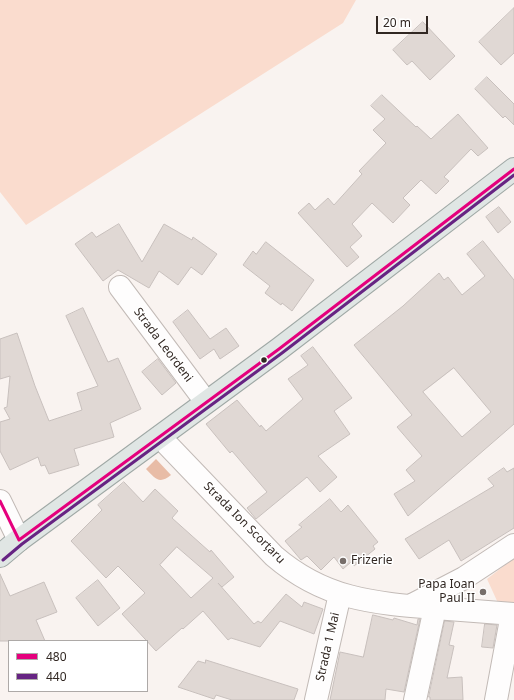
<!DOCTYPE html>
<html>
<head>
<meta charset="utf-8">
<style>
  body { margin:0 }
  #map { position:relative; width:514px; height:700px; overflow:hidden; background:#f9f3f0; font-family:"Noto Sans",sans-serif }
  canvas { display:block }
  .legend { position:absolute; left:8px; top:640px; width:140px; height:52px; box-sizing:border-box; background:#fff; border:1px solid #ada9a7; margin:0; padding:5px 7px; list-style:none; font-size:12px; color:#312722 }
  .legend li { display:flex; align-items:center; gap:8px; height:20px }
  .legend b { width:20px; border:1px solid #ada9a7 }
  .scale { position:absolute; left:376px; top:16px; width:52px; height:18px; box-sizing:border-box; border:2px solid #312722; border-top:0; padding-left:5px; font-size:12px; line-height:14px; white-space:nowrap; color:#312722; -webkit-text-stroke:3px #fff; paint-order:stroke }
</style>
</head>
<body>
<div id="map">
<canvas width="514" height="700"></canvas>
<ul class="legend">
<li><b style="height:5px;background:#e5007d"></b>480</li>
<li><b style="height:5px;background:#662483"></b>440</li>
</ul>
<div class="scale">20 m</div>
</div>
<script>
const context = document.querySelector('canvas').getContext('2d');
context.lineJoin = 'round';
function paint(path, color) { context.fillStyle = color; context.fill(path, 'evenodd'); }
function strokePath(path, color, width, dash) { context.strokeStyle = color; context.lineWidth = width; context.lineCap = dash ? 'butt' : 'round'; context.setLineDash(dash || []); context.stroke(path); }
function drawText(font, color, halo, rows, align = 'center') {
  context.font = font + ' "Noto Sans",sans-serif'; context.lineWidth = 3; context.setLineDash([]); context.textBaseline = 'middle'; context.strokeStyle = halo; context.fillStyle = color; for (const [text, x, y, turn = 0] of rows) {
    context.save(); context.translate(x, y); context.rotate((+turn || 0) * Math.PI / 180); context.textAlign = isNaN(turn) ? turn : align; if (halo) context.strokeText(text, 0, 0); context.fillText(text, 0, 0); context.restore();
  }
}
paint(new Path2D(`
  M0,0h356l-13,23 -317,202 -26,-33z
  M514,558v46l-16,-1 -11,-24z`), '#fadcce');
paint(new Path2D(`
  M156,459l15,16c-12,10 -16,3 -25,-6z`), '#e8bca6');
const building = new Path2D(`
  M514,8v45l-13,12 -22,-23z
  M423,22l32,34 -25,24 -18,-19 -5,4 -14,-15z
  M487,77l27,27v21l-9,-9 -2,2 -28,-29z
  M382,95l34,32 1,-1 14,13 27,-25 30,34 -10,8 -7,-7 -27,28 5,4 -13,13 -15,-14 -18,18 7,7 -17,18 -21,-20 -20,21 10,12 -12,11 9,10 -12,10 -49,-54 11,-10 6,7 13,-12 6,7 28,-31 -3,-3 27,-28 -13,-13 12,-11 -14,-13z
  M499,207l12,15 -13,11 -12,-16z
  M119,224l23,38 22,-38 28,16 1,-3 24,17 -15,21 -11,-8 -13,18 -19,-14 -10,17 -31,-18 -15,11 -28,-37 17,-12 4,5z
  M483,241l31,39v144l-106,92 -14,-22 21,-13 -9,-11 16,-14 -25,-29 15,-12 -58,-70 49,-39 36,-33 5,7 4,-3 14,18 23,-19 -18,-22zM454,368l37,44 -29,25 -39,-45z
  M266,242l48,38 -22,31 -10,-8 -1,2 -16,-12 5,-7 -27,-21 10,-14 3,3z
  M83,308l25,54 10,-4 23,51 -31,14 4,14 -40,12 5,16 -30,9 -4,-9 -4,1 -3,-9 -28,13 -10,-19v-29l10,-3 -6,-11 3,-1 3,-31 -10,3v-40l17,-6 18,53 14,35 33,-11 -5,-17 21,-7 -32,-70z
  M188,310l22,29 16,-11 13,18 -19,13 -6,-10 -14,10 -27,-37z
  M313,347l39,51 -18,13 16,23 -32,22 19,21 -17,15 -13,-15 -51,42 -9,-11 20,-16 -35,-41 -2,2 -24,-29 31,-24 23,27 1,-2 5,6 37,-32 -15,-20 20,-14 -7,-9z
  M158,359l18,24 -14,12 -20,-23z
  M504,468l3,4 7,-4v60l-53,33 -12,-21 -30,19 -14,-20 89,-53 -6,-7z
  M124,482l19,20 12,-13 23,22 -6,7 38,34 1,-2 23,27 -12,10 -4,-4 36,41 4,-3 3,2 25,-29 16,13 2,-5 19,7 -9,25 -34,-13 -20,26 -29,-9 -3,2 -25,-29 -20,18 -1,-1 -26,23 -34,-37 23,-21 -27,-27 -12,12 -35,-37 31,-31 -4,-5zM177,547l36,31 -22,20 -31,-33z
  M330,499l11,13 7,-7 30,37 -5,4 2,3 -21,17 -3,-4 -8,7 -9,-12 -13,13 -14,-14 -6,4 -16,-19 17,-14 -3,-2z
  M0,574l10,22 34,-14 13,30 -21,8 9,21h-45z
  M98,580l22,28 -22,18 -22,-28z
  M373,615l20,5 1,-2 23,7 1,-6h2l-16,73 -18,-3 -1,11h-55l10,-48 23,5z
  M445,621l9,1 -5,23 5,1 -7,32 15,-1 1,23h-33v-3h-1z
  M485,624l12,1 -4,23 -11,-1z
  M206,660l92,29 -4,11h-62l-16,-5 -2,4 -36,-12 20,-26 7,2z`);
paint(building, '#e0d8d4');
strokePath(building, '#c8c0bd', 1);
const minor = new Path2D(`
  M120,287l86,115
  M160,437l114,119c50,43 98,47 161,52 26,2 53,4 79,6
  M0,501l19,39
  M412,605l52,-27 50,-33
  M316,700l24,-106
  M415,700l20,-92
  M496,700l16,-86`);
const major = new Path2D(`
  M0,556l19,-16 260,-191 235,-180`);
strokePath(minor, '#c2bab6', 24);
strokePath(major, '#9fa8a5', 24);
strokePath(minor, '#fefdfd', 22);
strokePath(major, '#e0e6e4', 22);
strokePath(new Path2D(`
  M0,501l19,39
  M19,540l260,-191 235,-180`), '#e5007d', 3);
strokePath(new Path2D(`
  M3,560l19,-16 260,-191 232,-178`), '#662483', 3);
for (const [x, y, r, color] of [
  [264,360,3.5,"#312722"],
  [343,561,4,"#776e6a"],
  [483,592,4,"#776e6a"]
]) { const dot = new Path2D(); dot.arc(x, y, r, 0, 2 * Math.PI); context.fillStyle = color; context.fill(dot); strokePath(dot, '#fff', 1.5); }
drawText('12px', '#312722', '#fff', [
  ["Strada Leordeni",163,345,53],
  ["Strada Ion Scorțaru",244,523,45],
  ["Strada 1 Mai",328,647,-77]
]);
drawText('12px', '#312722', '#fff', [
  ["Frizerie",351,561],
  ["Papa Ioan",475,585,"right"],
  ["Paul II",475,599,"right"]
], 'left');
</script>
</body>
</html>
